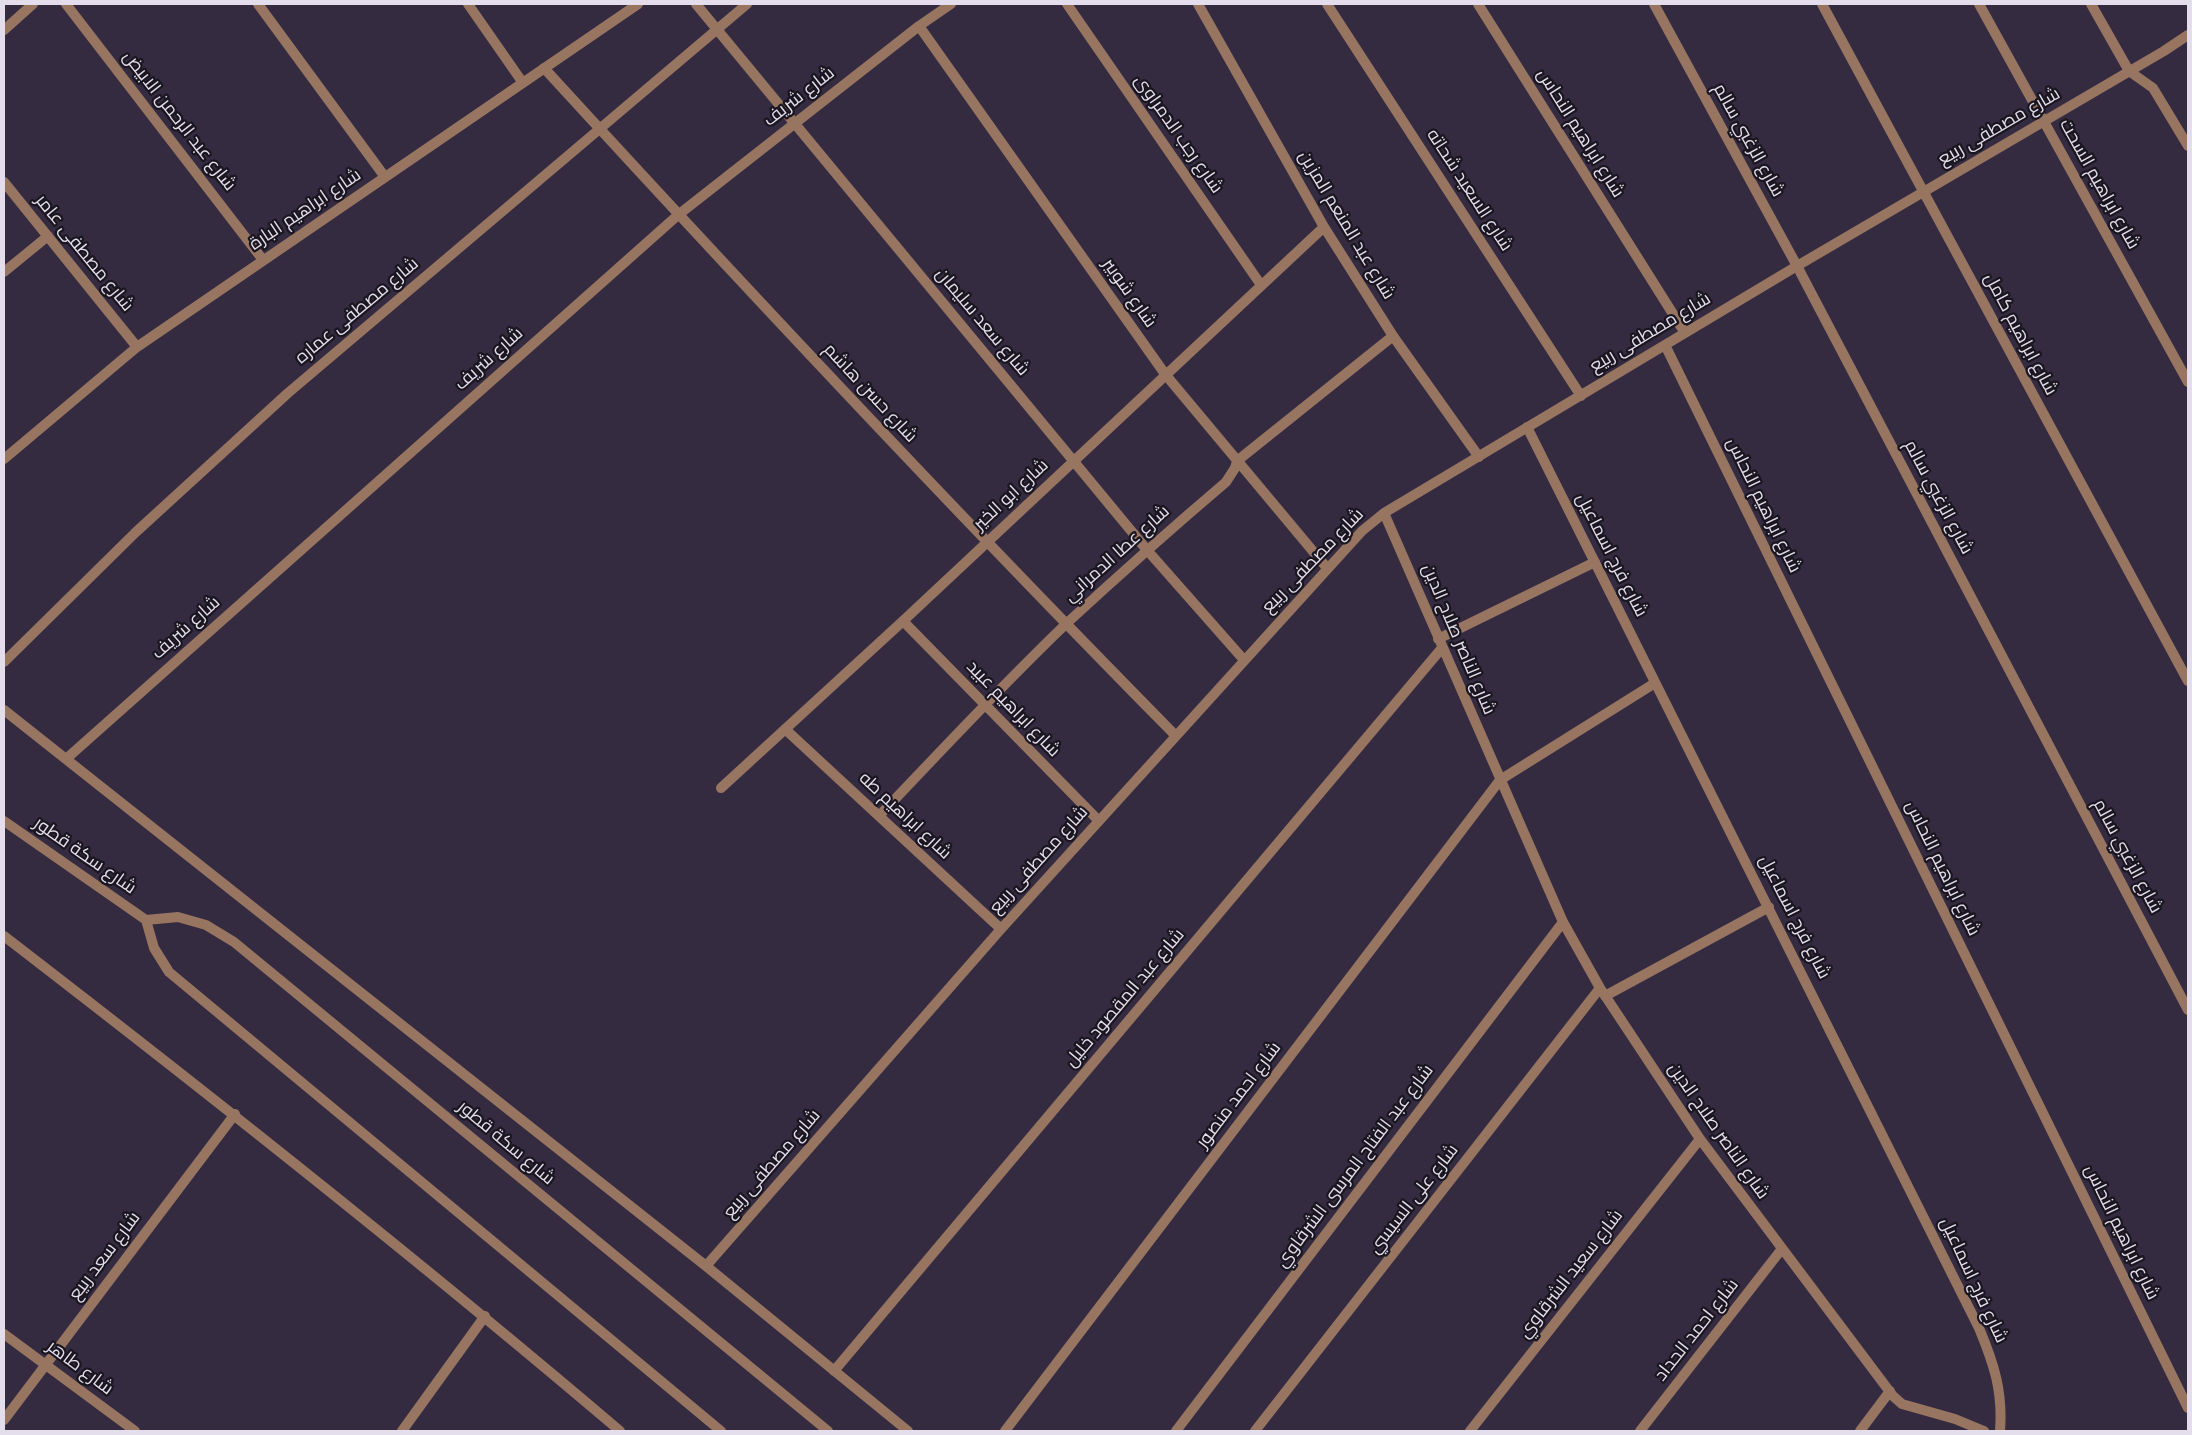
<!DOCTYPE html>
<html>
<head>
<meta charset="utf-8">
<style>
  body { margin:0 }
  #map { position:relative; width:2192px; height:1435px; overflow:hidden; background:#352b41; font-family:Overpass,sans-serif }
  canvas { display:block }
  .frame { position:absolute; inset:0; border:5px solid #e3ddec; pointer-events:none }
</style>
</head>
<body>
<div id="map">
<canvas width="2192" height="1435"></canvas>
<div class="frame"></div>
</div>
<script>
const context = document.querySelector('canvas').getContext('2d');
context.lineJoin = 'round';
function strokePath(path, color, width, dash) { context.strokeStyle = color; context.lineWidth = width; context.lineCap = dash ? 'butt' : 'round'; context.setLineDash(dash || []); context.stroke(path); }
function drawText(font, color, halo, rows, align = 'center') {
  context.font = font + ' Overpass,Cairo,sans-serif'; context.lineWidth = 4.5; context.setLineDash([]); context.textBaseline = 'middle'; context.strokeStyle = halo; context.fillStyle = color; for (const [text, x, y, turn = 0] of rows) {
    context.save(); context.translate(x, y); context.rotate((+turn || 0) * Math.PI / 180); context.textAlign = isNaN(turn) ? turn : align; if (halo) context.strokeText(text, 0, 0); context.fillText(text, 0, 0); context.restore();
  }
}
strokePath(new Path2D(`
  M66,4l197,256
  M258,4l127,173
  M468,4l55,79
  M696,4l451,546 97,110
  M1067,4l194,281
  M1198,4l126,223 69,109 86,121
  M1327,4l254,392
  M1478,4l207,329
  M1654,4l143,262 391,744
  M1822,4l366,677
  M1979,4l209,378
  M2091,4l38,67 24,17 35,58
  M919,26l246,348 162,194
  M4,30l29,-26
  M544,68c207,226 417,450 632,668
  M4,182l133,165
  M4,272l44,-36
  M1665,345l523,1063
  M1527,427l452,901c15,36 24,63 21,103
  M4,459l133,-112 501,-343
  M1384,513l179,409 37,66 100,151 193,257 9,8 53,15 29,12
  M903,621l196,200
  M1438,639l157,-77
  M4,662l132,-130 152,-139 459,-389
  M4,710l702,556 202,165
  M785,729l216,200
  M66,759l612,-544 241,-189 32,-22
  M721,788l182,-167 421,-394
  M879,816c62,-65 123,-131 188,-193 52,-48 105,-95 159,-141l9,-14 2,-7 156,-125
  M4,821l142,99 8,28 15,24 552,459
  M146,920l32,-3 28,8 28,17 594,489
  M4,936c209,161 415,324 616,495
  M1605,996l164,-89
  M706,1266l295,-337 361,-398 22,-18 413,-247 367,-215 24,-16
  M4,1334l131,97
  M834,1371l608,-723
  M4,1420l231,-306
  M402,1431l83,-115
  M1005,1431l495,-651 155,-97
  M1176,1431l387,-509
  M1255,1431l345,-443
  M1470,1431l230,-292
  M1640,1431l141,-181
  M1860,1431l30,-40`), '#977561', 10);
drawText('18px', '#e3ddec', '#1a1620', [
  ["شارع شريف",800,98,-38],
  ["شارع عبد الرحمن الابيض",178,122,52],
  ["شارع مصطفى ربيع",2000,128,-30],
  ["شارع ابراهيم النحاس",1579,134,58],
  ["شارع رجب الدمراوى",1177,135,55],
  ["شارع الزغبي سالم",1747,141,61],
  ["شارع ابراهيم السحت",2098,185,61],
  ["شارع السعيد شحاته",1468,191,57],
  ["شارع ابراهيم البارة",306,211,-34],
  ["شارع عبد المنعم المزين",1345,226,59],
  ["شارع مصطفى عامر",83,254,51],
  ["شارع شوبير",1128,294,55],
  ["شارع مصطفى عماره",358,312,-40],
  ["شارع سعد سليمان",981,323,50],
  ["شارع مصطفى ربيع",1651,334,-31],
  ["شارع ابراهيم كامل",2019,335,62],
  ["شارع شريف",490,360,-42],
  ["شارع حسن هاشم",869,394,47],
  ["شارع ابو الخير",1012,496,-43],
  ["شارع الزغبي سالم",1937,498,62],
  ["شارع ابراهيم النحاس",1762,506,64],
  ["شارع عطا الدمراني",1118,555,-42],
  ["شارع فرج اسماعيل",1610,556,63],
  ["شارع مصطفى ربيع",1314,562,-46],
  ["شارع شريف",187,629,-42],
  ["شارع الناصر صلاح الدين",1457,640,67],
  ["شارع ابراهيم عبيد",1012,710,46],
  ["شارع ابراهيم طه",904,817,43],
  ["شارع سكة قطور",84,857,35],
  ["شارع الزغبي سالم",2126,857,62],
  ["شارع مصطفى ربيع",1040,861,-48],
  ["شارع ابراهيم النحاس",1941,869,64],
  ["شارع فرج اسماعيل",1793,918,63],
  ["شارع عبد المقصود خليل",1126,999,-50],
  ["شارع احمد منصور",1240,1096,-53],
  ["شارع الناصر صلاح الدين",1717,1132,55],
  ["شارع سكة قطور",505,1144,40],
  ["شارع مصطفى ربيع",773,1165,-49],
  ["شارع عبد الفتاح المرسى الشرقاوي",1356,1167,-53],
  ["شارع على السيسي",1415,1200,-52],
  ["شارع ابراهيم النحاس",2120,1233,64],
  ["شارع سعد ربيع",106,1257,-53],
  ["شارع سعيد الشرقاوي",1572,1275,-52],
  ["شارع فرج اسماعيل",1972,1281,65],
  ["شارع احمد الحداد",1698,1331,-52],
  ["شارع طاهر",79,1369,37]
]);
</script>
</body>
</html>
